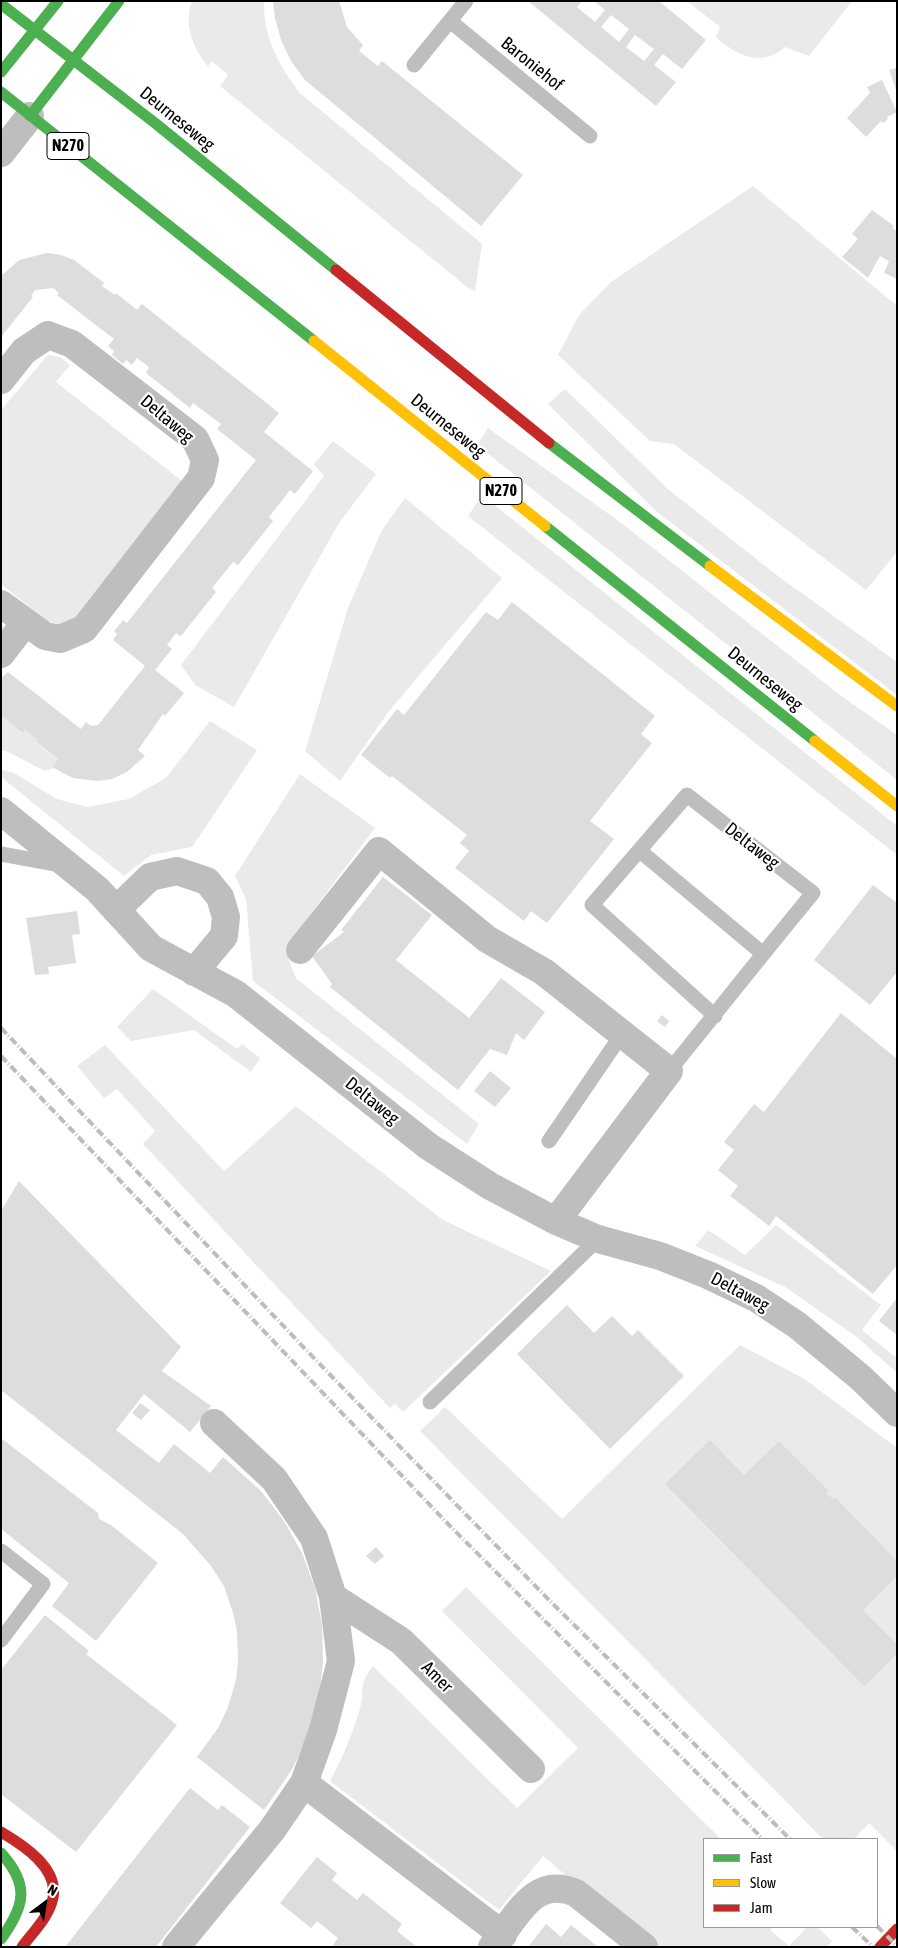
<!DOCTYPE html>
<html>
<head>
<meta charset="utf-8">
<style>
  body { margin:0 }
  #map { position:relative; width:898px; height:1948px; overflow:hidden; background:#fff; font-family:"Asap Condensed",sans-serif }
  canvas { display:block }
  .frame { position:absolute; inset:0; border:2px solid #000; pointer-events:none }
  .legend { position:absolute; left:703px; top:1838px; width:175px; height:90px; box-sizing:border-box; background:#fff; border:1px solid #999; margin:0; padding:6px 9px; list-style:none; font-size:15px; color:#000 }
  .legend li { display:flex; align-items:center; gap:10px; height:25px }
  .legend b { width:25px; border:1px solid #999 }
  .north { position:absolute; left:20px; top:1878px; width:50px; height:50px; -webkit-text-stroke:4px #fff; paint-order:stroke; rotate:31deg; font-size:14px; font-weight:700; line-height:20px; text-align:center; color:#000 }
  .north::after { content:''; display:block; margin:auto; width:18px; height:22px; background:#000; clip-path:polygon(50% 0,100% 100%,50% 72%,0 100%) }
</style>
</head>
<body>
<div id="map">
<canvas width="898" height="1948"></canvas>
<div class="frame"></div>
<ul class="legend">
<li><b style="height:6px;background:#4caf50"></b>Fast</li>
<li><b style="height:6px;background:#ffc107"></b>Slow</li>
<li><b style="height:6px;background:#c62828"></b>Jam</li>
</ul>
<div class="north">N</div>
</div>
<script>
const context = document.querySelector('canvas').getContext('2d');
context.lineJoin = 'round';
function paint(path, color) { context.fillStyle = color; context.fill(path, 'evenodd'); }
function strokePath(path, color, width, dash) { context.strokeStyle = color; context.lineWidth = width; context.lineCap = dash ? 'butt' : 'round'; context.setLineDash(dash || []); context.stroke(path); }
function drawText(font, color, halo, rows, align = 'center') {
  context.font = font + ' "Asap Condensed",sans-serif'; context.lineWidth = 4.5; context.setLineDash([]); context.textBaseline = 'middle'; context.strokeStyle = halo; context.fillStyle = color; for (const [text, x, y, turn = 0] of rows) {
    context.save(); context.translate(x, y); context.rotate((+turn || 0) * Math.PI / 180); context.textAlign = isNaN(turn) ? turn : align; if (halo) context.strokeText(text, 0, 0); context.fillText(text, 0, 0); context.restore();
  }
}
paint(new Path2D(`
  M192,1h72c-1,36 15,65 36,92l182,151 -7,47 -8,-4 -247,-201 8,-11 -16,-14 -4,5c-15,-17 -25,-43 -16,-65z
  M687,1h165l-43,55 -24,-9c-23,21 -50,8 -69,-10l4,-10z
  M753,186l144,120v246l-31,38 -192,-146 -24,-3 -92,-86 21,-40 32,-33z
  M48,355l12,2 10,8 -14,17 127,100 -108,141 -14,2 -14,-4 -46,-37v-174z
  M565,389l104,101 109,86 119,86v33l-240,-183 -109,-108z
  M488,428l132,94 220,173 57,40v45l-420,-335z
  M333,441l43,33 -37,49 -105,184 -39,-22 -14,-20 143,-189 -10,-12z
  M482,495l415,331v29l-429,-339z
  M405,498l97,80 -113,133 -49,70 -35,-30 43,-143 34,-78z
  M1,715l22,17 2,-2 13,10 -2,3 22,16 -6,8 2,1 -9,3 -39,-20h-5z
  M210,721l47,29 -65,97 -41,8 -27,21 -123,-99 1,-7 10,2 45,27 30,8 42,-8 37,-21z
  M300,774l75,54 -84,112 -3,18 8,20 183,146 -12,20 -214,-163 -7,-82 -11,-23z
  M153,989l84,60 5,-5 18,14 -9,14 -57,-42 -63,11 -14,-14z
  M105,1045l119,126 72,-65 147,114 108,51 -148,141 -8,-8 -5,4 -247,-264 12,-13 -38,-42 -13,9 -27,-32z
  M776,1225l105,80 -19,25 35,28v15l-40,-36 -72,-50 -90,-41 13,-16 37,25z
  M740,1345l63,33 94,70v403l-28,-28 -15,16h-31l-403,-408 25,-24 117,112z
  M466,1587l255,252h-17v88h68l-2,3 19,16 18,-19h10l15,14 -5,6h-177l-107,-91 -44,54 -169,-129c13,-24 22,-46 30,-72 5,-21 -2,-24 13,-43l144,142 61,-60 -136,-137z`), '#eaeaea');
paint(new Path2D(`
  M273,1h66l8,26 16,18 -4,6 19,15 4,-5 141,114 -42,51 -176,-146 -14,-19 -10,-21 -6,-22z
  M528,1h54l-5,6 18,15 10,-12 -11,-9h65l47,39 -24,29 -19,-15 -9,11 22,17 -20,24zM611,15l18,14 -10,13 -18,-15zM635,35l19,14 -10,12 -18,-14z
  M897,68v22h-1l-7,-20z
  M882,80l15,32 -10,5 1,2 -5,4 -2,-2 -15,16 -19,-19 23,-25 -3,-6z
  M872,210l22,16 -2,2 5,3v48l-13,-6 5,-12 -9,-5 -12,22 -26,-21 16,-18 -6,-5z
  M47,253l14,2 13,5 30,23 -2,3 13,9 1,-2 21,17 5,-6 137,109 -15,19 49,39 -18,23 -5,-4 -21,27 4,4 -35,44 -5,-3 -21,26 4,4 -35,44 -5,-3 -9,12 5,4 -17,21 29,23 -19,23 -2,-2 -25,36 7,6 -18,16 -15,7 -15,2 -24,-3 -21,-11 6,-8 -22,-17 2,-2 -13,-10 -2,3 -22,-18v-37l7,-6 73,57 5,-7 5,4 7,-1 47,-59 -32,-26 4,-6 -3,-3 9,-11 4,3 129,-163 -39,-31 4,-5 -28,-21 -3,5 -44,-35 3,-6 -12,-9 -5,7 -6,-5 -3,4 -11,-9 2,-4 -6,-5 6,-7 -57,-44 2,-2 -6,-5 -18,2 -4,6 2,1 -32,40v-61l18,-16z
  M512,602l143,114 -14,18 11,9 -62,78 24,18 -67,84 -16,-12 -7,10 -69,-53 14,-17 -9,-8 7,-8 -75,-59 -2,2 -29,-23 36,-46 7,6 82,-103 12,8z
  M383,877l49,38 -36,45 73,58 32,-40 44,34 -21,28 -8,-7 -9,22 -17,-6 -32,41 -128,-103 2,-3 -20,-28 32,-24 -3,-2z
  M873,885l24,18v69l-27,33 -56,-45z
  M77,911l3,23 -8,1 4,28 -28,4 1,7 -14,1 -9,-57z
  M841,1013l56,46v206l-24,29 -97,-78 -7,10 -36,-28 -3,-2 8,-10 -20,-16 16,-20 -10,-8 30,-38 10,8z
  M662,1015l7,6 -4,6 -8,-6z
  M490,1071l21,17 -16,19 -21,-16z
  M19,1181l162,166 -19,24 49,35 -21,26 -46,-38 -28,36 43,33 15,-19 36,29 13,-16 38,34 23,30 18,32 13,35 7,37 1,37 -4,36 -11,36 -15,34 -29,42 -67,-53 21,-29 10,-21 8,-27 2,-19 -1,-30 -4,-18 -9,-27 -13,-20 -28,-32 -182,-144v-179z
  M897,1298v37l-18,-14z
  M567,1305l27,28 18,-17 20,20 6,-6 46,46 -74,73 -93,-95z
  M140,1403l10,7 -9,10 -9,-7z
  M1,1438l97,75 1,6 12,6 47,38 -62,78 -44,-35 17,-23 -68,-54z
  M710,1440l34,35 35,-34 49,49 -2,3 7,6 2,-2 62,64v15l-34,34 34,34v10l-33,32 -199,-202z
  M376,1547l8,9 -9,8 -9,-8z
  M45,1615l44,36 -3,3 91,71 -101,127 -75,-58v-124z
  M190,1788l28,22 4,-5 28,22 -94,120h-91z
  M317,1857l20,16 -5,7 25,20 6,-7 39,31 -5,7 20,16h-82l-2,-2 5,-7 -21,-17 -6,7 -31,-25z
  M546,1924l15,13 10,-12 27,22h-70z`), '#ddd');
strokePath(new Path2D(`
  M450,21l140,115
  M414,65l52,-64
  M640,851l122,102
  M1,854l60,11
  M669,1071c48,-59 95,-119 144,-178l-126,-98 -95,110 123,111
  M549,1141l73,-107
  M430,1402l168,-163
  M1,1551l42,33 -42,56`), '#bebebe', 15);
strokePath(new Path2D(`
  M1,153l29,-37
  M1,380l23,-29 24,-16 24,9 123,95 10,21 -4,18 -117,151 -24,10 -15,-3 -44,-32
  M1,654l24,-31
  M1,811l96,78 54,59 85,46 192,152 62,40 66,35 42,18 62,17 48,19 48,23 41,27 64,53 36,35
  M116,910l34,-33 27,-6 30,10 13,16 6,20 -2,19 -30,36
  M300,950l79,-99 108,88 57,33 125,99 -113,150
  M333,1597l68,44 130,128
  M304,1783l199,152
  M176,1947l96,-117 32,-47 19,-53 18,-69 -8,-64 -19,-59 -40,-59 -60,-56
  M492,1947c24,-28 41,-73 84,-54l68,54`), '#bebebe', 28);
strokePath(new Path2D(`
  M1,4l154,119 181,147
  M1,72l57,-71
  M1,92l313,249
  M30,116l89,-115
  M549,443l161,123
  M545,526l270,215
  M1,1853c29,32 24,53 0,86`), '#4caf50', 11);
strokePath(new Path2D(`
  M314,341l231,185
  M710,566l187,140
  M815,741l82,65`), '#ffc107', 11);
strokePath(new Path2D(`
  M336,270l213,173
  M1,1832c22,13 58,36 52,66 -4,19 -20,34 -31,49
  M880,1947l17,-18`), '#c62828', 11);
strokePath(new Path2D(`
  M1,1028l308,325 241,248 240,238
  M1,1056l448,469 314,314
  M877,1926l20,20
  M852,1927l21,20`), '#bdbdbd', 4, [8, 2.5, 1, 2.5]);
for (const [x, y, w] of [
  [68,146,42],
  [501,491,42]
]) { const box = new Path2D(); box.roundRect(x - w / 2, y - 13.5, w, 27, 4); context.fillStyle = '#fff'; context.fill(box); strokePath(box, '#000', 1); }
drawText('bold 16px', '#000', null, [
  ["N270",68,146],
  ["N270",501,491]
]);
drawText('18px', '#000', '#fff', [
  ["Baroniehof",532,64,39],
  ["Deurneseweg",177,119,39],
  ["Deltaweg",167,419,40],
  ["Deurneseweg",448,426,39],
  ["Deurneseweg",765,679,39],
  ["Deltaweg",752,846,38],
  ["Deltaweg",372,1101,39],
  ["Deltaweg",740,1292,28],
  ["Amer",437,1677,45]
]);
</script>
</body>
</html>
